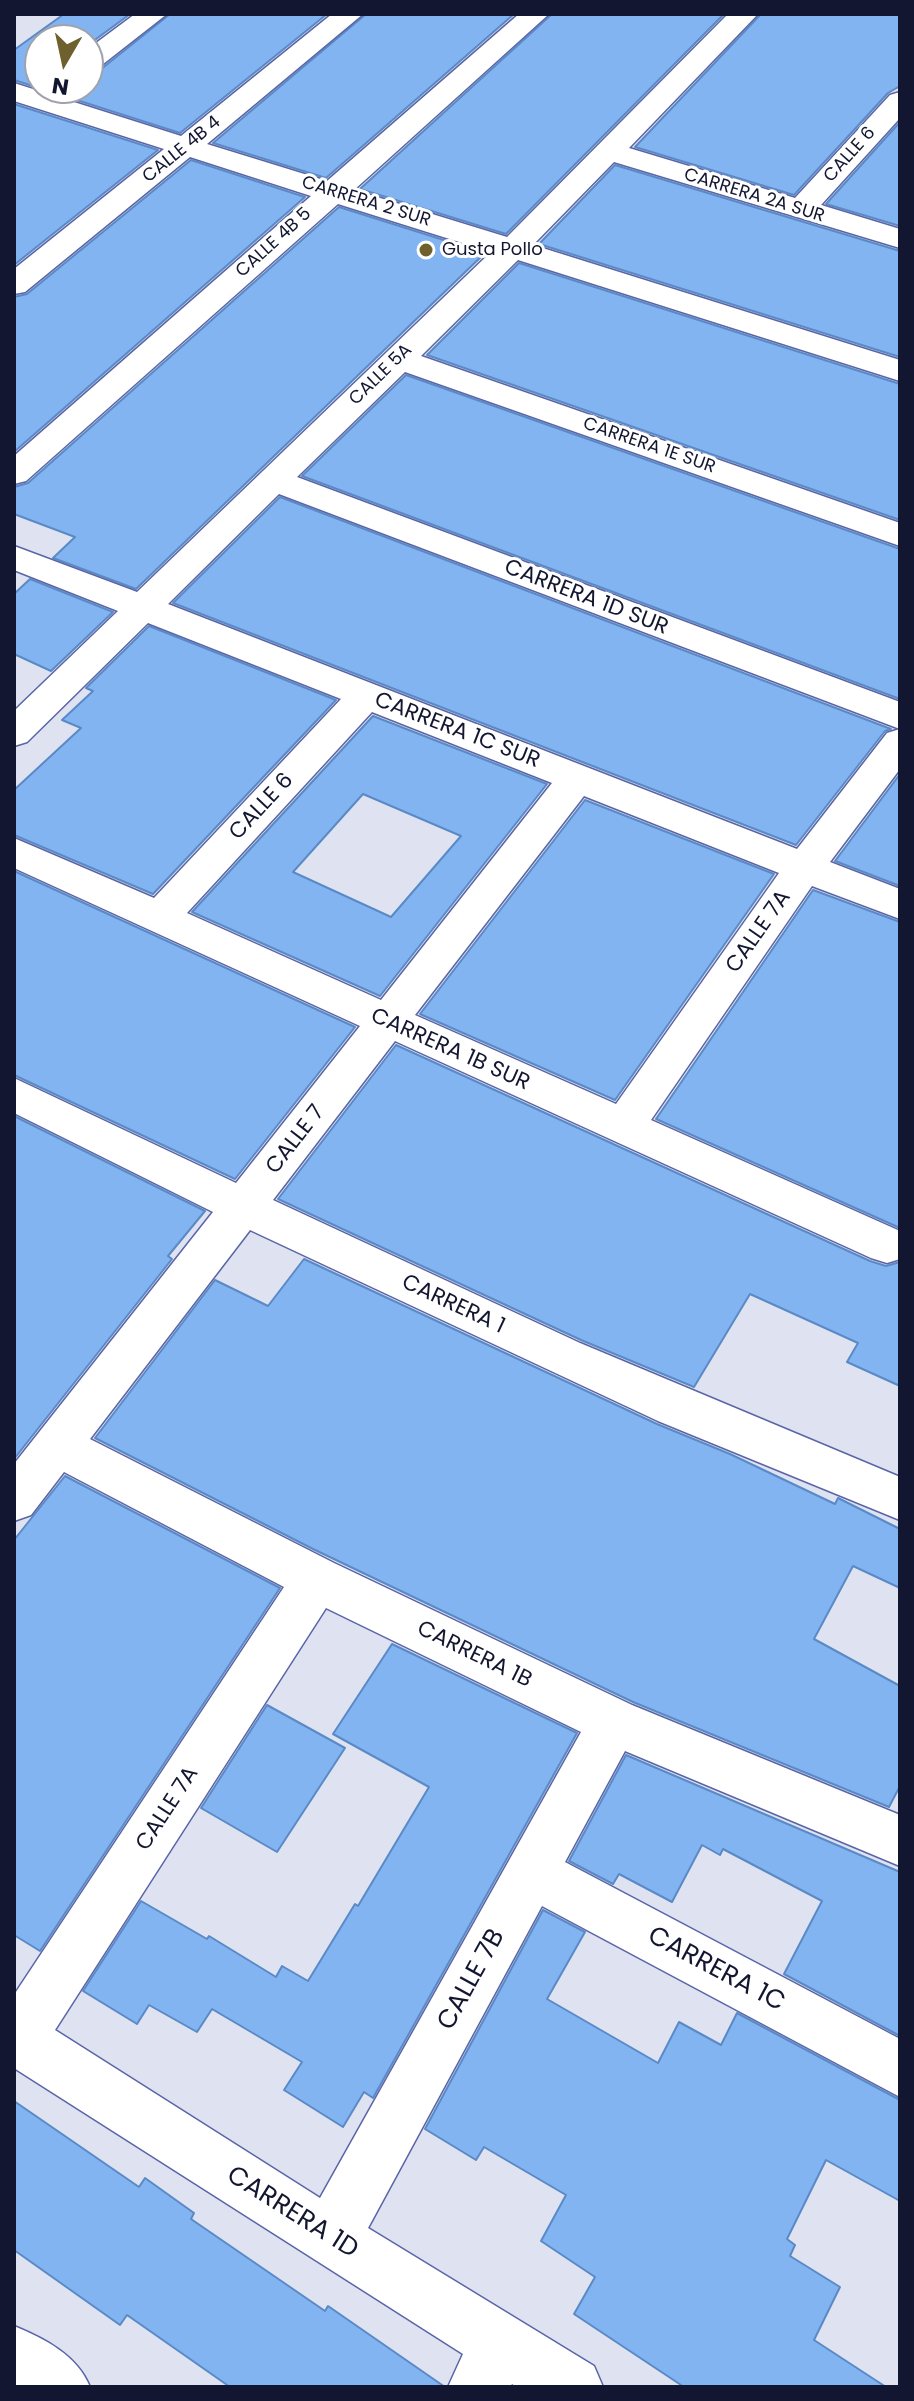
<!DOCTYPE html>
<html>
<head>
<meta charset="utf-8">
<style>
  body { margin:0 }
  #map { position:relative; width:914px; height:2401px; overflow:hidden; background:#dee2f1; font-family:Poppins,sans-serif }
  canvas { display:block }
  .frame { position:absolute; inset:0; border:16px solid #121630; pointer-events:none }
  .north { position:absolute; left:24px; top:24px; width:80px; height:80px; box-sizing:border-box; background:#fff; border:2px solid #a0a2ac; border-radius:50%; rotate:189deg; font-size:22px; font-weight:700; line-height:32px; text-align:center; color:#121630 }
  .north::after { content:''; display:block; margin:auto; width:28px; height:36px; background:#6e612e; clip-path:polygon(50% 0,100% 100%,50% 72%,0 100%) }
</style>
</head>
<body>
<div id="map">
<canvas width="914" height="2401"></canvas>
<div class="frame"></div>
<div class="north">N</div>
</div>
<script>
const context = document.querySelector('canvas').getContext('2d');
context.lineJoin = 'round';
function paint(path, color) { context.fillStyle = color; context.fill(path, 'evenodd'); }
function strokePath(path, color, width, dash) { context.strokeStyle = color; context.lineWidth = width; context.lineCap = dash ? 'butt' : 'round'; context.setLineDash(dash || []); context.stroke(path); }
function drawText(font, color, halo, rows, align = 'center') {
  context.font = font + ' Poppins,sans-serif'; context.lineWidth = 6; context.setLineDash([]); context.textBaseline = 'middle'; context.strokeStyle = halo; context.fillStyle = color; for (const [text, x, y, turn = 0] of rows) {
    context.save(); context.translate(x, y); context.rotate((+turn || 0) * Math.PI / 180); context.textAlign = isNaN(turn) ? turn : align; if (halo) context.strokeText(text, 0, 0); context.fillText(text, 0, 0); context.restore();
  }
}
const building = new Path2D(`
  M64,14h66l-42,31v-5h-48v48h48v-15l12,-3 70,-56h157l-147,119 -166,-53v-30z
  M366,14h148l-188,164 -113,-35z
  M552,14h172l-218,220 -146,-45z
  M761,14h139v72l-12,7 -94,102 -159,-48z
  M14,104l144,46 -144,115z
  M900,122v104l-74,-22z
  M191,160l114,37 -291,255v-155l13,-3z
  M615,165l285,86v106l-361,-113z
  M339,207l146,46 -349,336 -83,-31 22,-21 -61,-23v-27l14,-4z
  M519,263l381,121v136l-473,-165z
  M406,375l494,174v150l-598,-223z
  M280,497l611,232 -6,2 -89,114 -623,-242z
  M30,579l83,33 -62,59 -37,-17v-60z
  M149,626l187,74 -183,194 -139,-59v-45l67,-62 -19,-8 31,-29 -7,-3z
  M373,716l174,68 -167,212 -188,-84zM363,794l98,42 -70,81 -98,-45z
  M900,774v112l-65,-25z
  M585,800l189,74 -159,226 -195,-86z
  M14,871l341,156 -120,152 -221,-104z
  M813,890l87,32v306l-244,-109z
  M396,1045l474,216 16,5 14,-4v124l-53,-24 11,-19 -108,-49 -56,93 -113,-47 -303,-141z
  M14,1116l191,95 -37,45 4,3 -158,200z
  M304,1259l353,165 73,30 105,50 3,-6 62,31v59l-47,-22 -39,73 86,47v100l-11,21 -256,-105 -320,-153 -218,-111 120,-158 53,26z
  M65,1476l215,112 -240,363 -26,-16v-395z
  M392,1644l185,89 -204,365 -9,-6 -21,35 -59,-37 18,-28 -90,-53 -15,23 -48,-27 -12,19 -54,-33 58,-90 66,38 2,-3 67,41 6,-11 26,15 47,-77 3,2 71,-119 -96,-53z
  M267,1705l78,43 -68,104 -76,-44z
  M626,1755l274,117v164l-116,-62 38,-73 -99,-52 -3,6 -18,-10 -30,57 -53,-28 -6,10 -44,-23z
  M543,1910l42,22 -38,67 111,64 21,-41 42,23 16,-32 163,87v101l-74,-41 -39,79 8,6 -5,11 50,31 -26,53 72,47h-202l-110,-73 21,-37 -54,-36 25,-46 -82,-48 -8,13 -51,-31z
  M14,2101l125,86 6,-9 49,35 -3,6 134,92 3,-5 117,81h-215l-103,-72 -7,10 -106,-75z`);
paint(building, '#83b4f2');
strokePath(building, '#5a8ac5', 2);
const minor = new Path2D(`
  M135,14h32l-69,54 -10,2v-21z
  M332,14h31l-156,130 120,37 192,-167h30l-195,176 153,47 221,-223h30l-129,134 166,50 95,-103 10,-3v26l-79,87 79,24v19l-286,-86 -81,83 367,115v21l-382,-121 -97,96 479,167v23l-495,-174 -108,105 603,225v27l-621,-235 -111,110 629,245 90,-116 13,-4v40l-70,93 70,27v30l-88,-33 -161,234 249,111v28l-13,4 -16,-5 -476,-217 -122,159 307,143 320,134v43l-242,-99 -408,-191 -160,209 244,124 298,142 268,110v51l-275,-115 -60,111 335,177v58l-358,-191 -174,322 226,138 9,21h-86l-5,-3 -2,3h-62l15,-33 -449,-286v-73l270,-408 -220,-115 -33,43 -17,6v-57l199,-252 -199,-99v-35l222,105 124,-157 -346,-158v-30l140,60 187,-199 -193,-76 -121,119 -13,4v-35l104,-100 -104,-41v-24l123,46 354,-340 -153,-48 -312,277 -12,3v-28l297,-260 -121,-39 -165,135 -11,2v-25l150,-120 -150,-48v-18l167,53zM372,712l180,71 -171,217 -194,-87zM584,796l195,77 -163,231 -201,-89zM326,1608l255,124 -261,466 -265,-168z
  M14,2326c31,13 63,29 76,61h-76z`);
strokePath(minor, '#5a65a7', 3);
paint(minor, '#fff');
for (const [x, y, r, color] of [
  [426,250,8,"#6e612e"]
]) { const dot = new Path2D(); dot.arc(x, y, r, 0, 2 * Math.PI); context.fillStyle = color; context.fill(dot); strokePath(dot, '#fff', 3); }
drawText('18px', '#121630', '#fff', [
  ["CALLE 4B 4",182,150,-39],
  ["CALLE 6",850,155,-48],
  ["CARRERA 2A SUR",754,196,17],
  ["CARRERA 2 SUR",366,202,17],
  ["CALLE 4B 5",274,243,-42],
  ["CALLE 5A",381,375,-44],
  ["CARRERA 1E SUR",649,446,19]
]);
drawText('18px', '#121630', '#fff', [
  ["Gusta Pollo",442,250]
], 'left');
drawText('22px', '#121630', '#fff', [
  ["CARRERA 1D SUR",586,598,21],
  ["CARRERA 1C SUR",457,731,21],
  ["CALLE 6",262,807,-47],
  ["CALLE 7A",759,932,-55],
  ["CARRERA 1B SUR",450,1050,24],
  ["CALLE 7",296,1140,-52],
  ["CARRERA 1",453,1305,25],
  ["CARRERA 1B",474,1655,26],
  ["CALLE 7A",168,1809,-57]
]);
drawText('26px', '#121630', '#fff', [
  ["CARRERA 1C",716,1970,28],
  ["CALLE 7B",472,1980,-61],
  ["CARRERA 1D",292,2213,32]
]);
</script>
</body>
</html>
